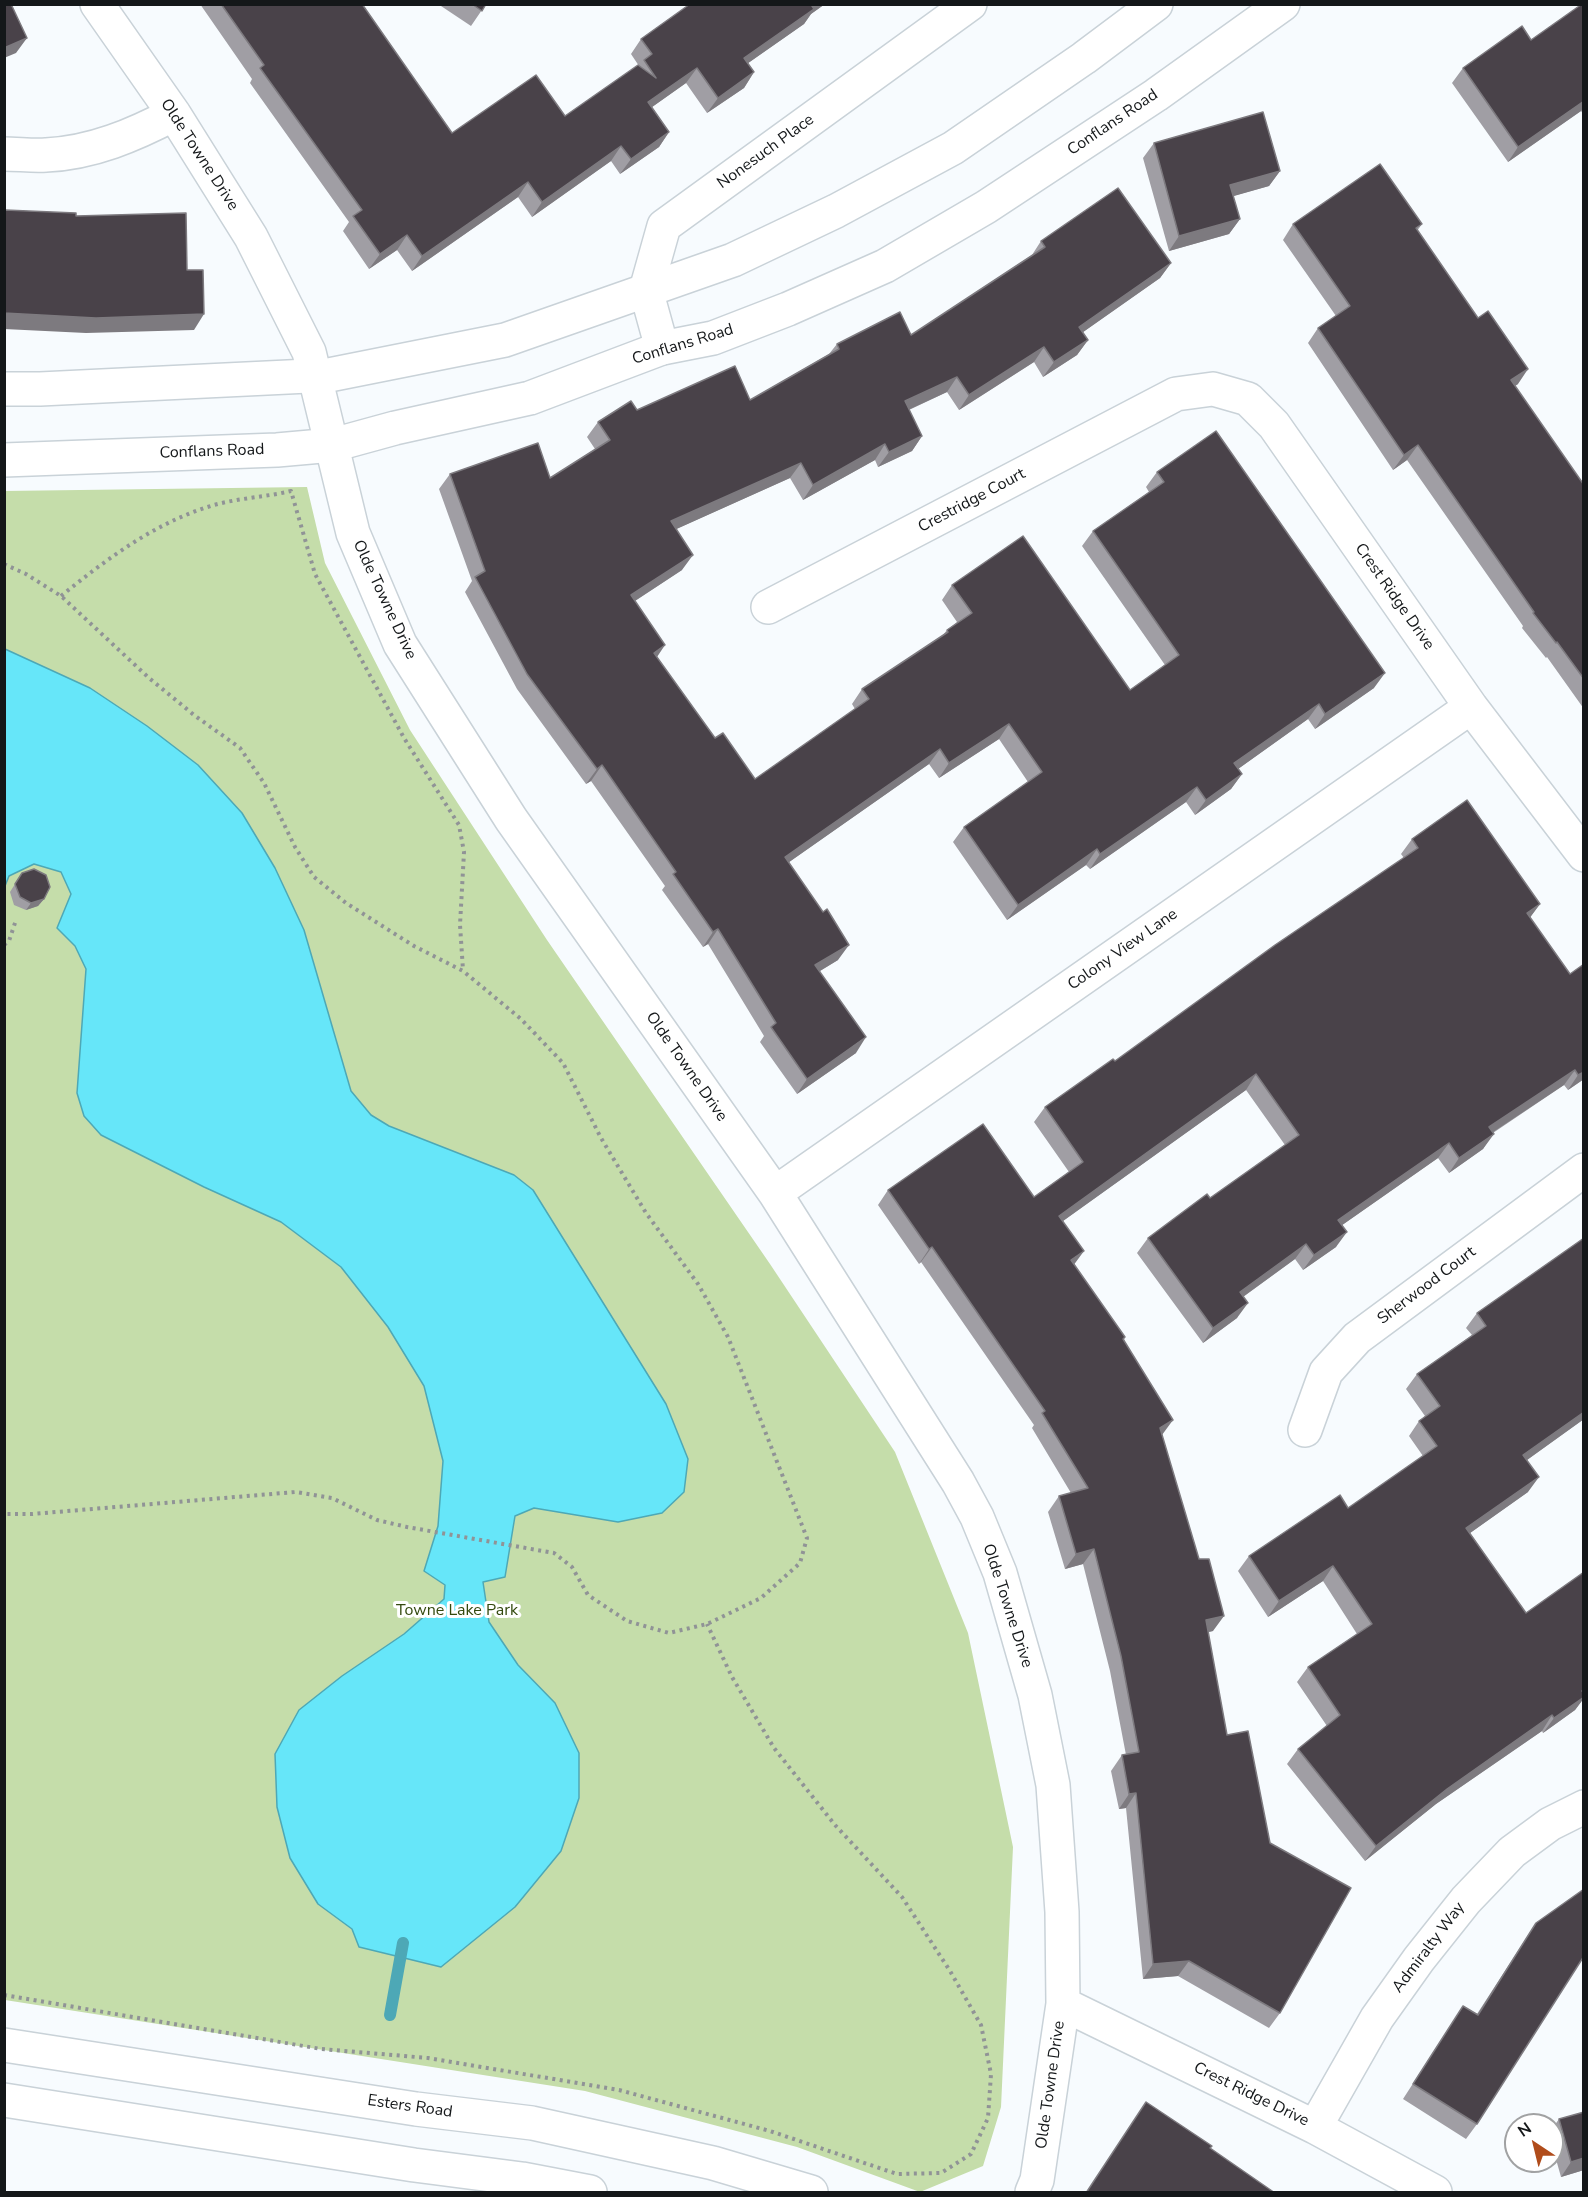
<!DOCTYPE html>
<html>
<head>
<meta charset="utf-8">
<style>
  body { margin:0 }
  #map { position:relative; width:1588px; height:2197px; overflow:hidden; background:#f7fbfe; font-family:"Nunito Sans",sans-serif }
  canvas { display:block }
  .frame { position:absolute; inset:0; border:6px solid #141719; pointer-events:none }
  .north { position:absolute; left:1504px; top:2113px; width:60px; height:60px; box-sizing:border-box; background:#fff; border:2px solid #a1a2a3; border-radius:50%; rotate:325deg; font-size:16px; font-weight:700; line-height:24px; text-align:center; color:#141719 }
  .north::after { content:''; display:block; margin:auto; width:21px; height:27px; background:#b04c1b; clip-path:polygon(50% 0,100% 100%,50% 72%,0 100%) }
</style>
</head>
<body>
<div id="map">
<canvas width="1588" height="2197"></canvas>
<div class="frame"></div>
<div class="north">N</div>
</div>
<script>
const context = document.querySelector('canvas').getContext('2d');
context.lineJoin = 'round';
function paint(path, color) { context.fillStyle = color; context.fill(path, 'evenodd'); }
function strokePath(path, color, width, dash) { context.strokeStyle = color; context.lineWidth = width; context.lineCap = dash ? 'butt' : 'round'; context.setLineDash(dash || []); context.stroke(path); }
function drawText(font, color, halo, rows, align = 'center') {
  context.font = font + ' "Nunito Sans",sans-serif'; context.lineWidth = 6; context.setLineDash([]); context.textBaseline = 'middle'; context.strokeStyle = halo; context.fillStyle = color; for (const [text, x, y, turn = 0] of rows) {
    context.save(); context.translate(x, y); context.rotate((+turn || 0) * Math.PI / 180); context.textAlign = isNaN(turn) ? turn : align; if (halo) context.strokeText(text, 0, 0); context.fillText(text, 0, 0); context.restore();
  }
}
paint(new Path2D(`
  M307,487l18,76 85,167 137,210 223,324 125,188 73,181 45,214 -12,260 -18,59 -63,26 -123,-45 -212,-56 -580,-91 -1,-1509z`), '#c5ddaa');
const water = new Path2D(`
  M5,649l85,39 57,38 51,39 44,48 33,55 29,62 47,161 20,24 18,11 125,49 19,15 133,214 22,55 -4,33 -22,21 -44,9 -84,-14 -19,8 -10,61 -22,5 6,40 29,43 37,38 24,50v45l-18,53 -46,56 -74,60 -82,-20 -7,-18 -34,-25 -28,-46 -13,-51 -2,-53 24,-44 43,-34 62,-42 40,-35 1,-14 -21,-14 14,-45 5,-65 -19,-75 -36,-59 -47,-60 -60,-45 -77,-35 -103,-52 -17,-19 -7,-23 9,-124 -11,-23 -18,-18 14,-34 -10,-22 -27,-8 -25,12 -4,10z`);
paint(water, '#66e6f9');
strokePath(water, '#4da8b6', 1.5);
strokePath(new Path2D(`
  M390,2015l13,-72`), '#4da8b6', 12);
const minor = new Path2D(`
  M97,4l77,110 77,123 58,115 44,181 47,111 111,175 264,374 183,289 19,35 23,56 35,122 18,90 9,127 1,92 -26,176 -5,12
  M4,154c14,0 29,2 42,1 46,-2 88,-20 128,-41
  M662,348l-16,-58 18,-64 306,-222
  M768,607l408,-213 37,-5 35,10 26,26 197,282 113,148
  M775,1193l696,-486
  M1305,1430l21,-58 31,-34 227,-168
  M1063,2004l252,123 120,65
  M1315,2127l62,-109 42,-59 47,-59 46,-48 38,-28 34,-17`);
const tertiary = new Path2D(`
  M4,2045l412,64 116,14 181,40 98,29
  M4,2100l410,65 108,14 68,13`);
const secondary = new Path2D(`
  M4,389h36l289,-14 176,-35 228,-80 103,-49 117,-63 131,-90 72,-54
  M4,460l273,-10 56,-5 62,-17 135,-30 132,-50 51,-10 75,-29 97,-43 101,-59 170,-112 127,-91`);
strokePath(minor, '#c9d2d8', 36);
strokePath(tertiary, '#c9d2d8', 36);
strokePath(secondary, '#c9d2d8', 36);
strokePath(new Path2D(`
  M4,564l22,10 35,22 88,82 45,37 46,33 24,35 31,64 19,30 32,26 68,43 49,25 58,48 42,44 38,75 45,75 52,71 30,53 79,201 -7,25 -39,35 -54,26 -38,9 -42,-12 -39,-26 -16,-28 -18,-14 -147,-26 -30,-7 -45,-22 -36,-6 -264,22h-28
  M61,596c47,-38 95,-74 153,-91 25,-7 52,-8 77,-14l24,83 89,164 55,87 5,27 -4,73 3,45
  M4,945l5,-4 7,-21
  M4,1995l317,54 107,9 191,32 151,41 127,43 44,-1 30,-19 17,-36 3,-44 -10,-49 -31,-54 -48,-74 -67,-72 -61,-77 -42,-71 -25,-53`), '#909396', 4, [3, 4.5]);
strokePath(minor, '#fff', 33);
strokePath(tertiary, '#fff', 33);
strokePath(secondary, '#fff', 33);
paint(new Path2D(`
  M200,4h150l102,129 113,-17 74,-50 -8,-12 10,-15 49,-35h135l-14,10 -7,10 -56,39 6,9 -10,16 -37,25 -21,-30 -34,24 17,25 -10,15 -39,27 -9,-13 -79,56 -14,-20 -106,74 -15,-21 -28,19 -26,-38 6,-9 -99,-139 2,-4z
  M438,4h48l-15,22z
  M1584,4v111l-3,-4 -73,51 -56,-79 11,-15 68,-28z
  M1154,143l126,28 -11,15 -36,10 7,23 -11,15 -60,17 -26,-93z
  M1293,224h129l-5,7 101,153 -3,2 69,99v224l-37,-52 -1,1 -24,-30 1,-2 -116,-166 -14,10 -85,-127 10,-15 18,-12 -53,-76z
  M1041,241l130,22 -11,15 -77,54 5,8 -11,15 -34,22 -9,-15 -75,48 -12,-18 -38,18 13,26 -10,15 -34,16 -3,-7 -72,40 -13,-22 -114,51 6,41 -47,31 22,56 58,81 40,41 100,-70 -3,-5 10,-15 81,-54 4,-5 10,-8 -15,-22 10,-15 178,105 35,-25 -83,-119 11,-15 56,-39 -3,-5 11,-15 217,216 -59,41 -7,-10 -70,50 4,5 -11,15 -36,26 -9,-13 -96,67 -4,-4 -79,55 -54,-78 11,-15 64,-45 -29,-43 -60,39 -10,-14 -140,98 49,98 -18,11 36,82 -59,41 -37,-52 4,-6 -56,-92 -5,3 -41,-57 3,-4 -74,-105 -5,3 -69,-95 -52,-97 7,-11 -33,-92 11,-15 100,4 45,-29 -8,-12 11,-15 39,-12 113,-10 79,-46 8,-10 74,-9 121,-80z
  M1412,839l128,65 -10,13 54,162 -16,11 -4,-5 -71,48 -10,16 -34,24 -11,-15 -96,67 -6,22 -33,23 -8,-11 -52,38 -6,21 -34,25 -66,-90 11,-15 62,-40 75,-53 -39,-55 -183,131 11,44 51,72 -1,2 38,96 51,196 -5,1 19,103 53,278 -11,15 -91,-52 -35,3 -17,-171 -7,1 -8,-38 11,-16h4l-16,-84 -27,-107 -18,5 -17,-57 11,-16 12,-3 -39,-65 2,-3 -113,-163 -2,2 -41,-59 10,-15 146,7 35,-25 -35,-50 11,-15 70,-46 289,-203 -3,-4z
  M22,873l22,26 -6,7 -12,4 -12,-5 -4,-13z
  M1584,1238v181l-57,41 1,32 -58,41 56,80 58,-41v126l-9,12 -32,23 -1,-2 -106,73 -71,57 -78,-97 11,-15 29,-23 -30,-44 11,-15 49,-33 -34,-53 -55,36 -30,-46 11,-15 99,-48 75,-52 -14,-20 10,-15 6,-5 -19,-27 11,-15 55,-39 -6,-7 11,-15z
  M1536,1923l-59,201 -11,15 -63,-40 60,-93 14,8z
  M1584,2112v58l-23,7 -9,-32v-16l7,-10z`), '#a09ea4');
paint(new Path2D(`
  M814,4h11l-14,10 -7,10 -70,49 10,-15z
  M27,38l-11,15 -12,5v-10z
  M697,68l-11,15 -48,34 10,-15z
  M754,72l-10,16 -37,25 11,-15z
  M1584,101v6l-3,4 -73,51 10,-15z
  M669,132l-10,15 -39,27 11,-15z
  M621,146l-10,15 -79,56 10,-15z
  M1280,171l-11,15 -49,14 10,-15z
  M528,182l-10,15 -106,74 10,-15z
  M1240,219l-11,15 -60,17 10,-15z
  M407,235l-10,15 -28,19 11,-15z
  M1171,263l-11,15 -91,64 10,-15z
  M4,313l200,1 -10,16 -108,3 -82,-4z
  M1088,340l-11,15 -34,22 11,-15z
  M1044,347l-10,15 -75,48 10,-15z
  M1528,369l-10,15 -17,11 10,-15z
  M957,377l-10,15 -52,24 10,-15z
  M922,436l-10,15 -34,16 11,-15z
  M885,444l-10,16 -72,40 10,-15z
  M1418,445l-11,15 -14,10 11,-15z
  M801,463l-11,15 -129,58 10,-15z
  M693,555l-11,15 -61,40 10,-15z
  M665,645l-10,15 -1,-7z
  M1385,673l-11,15 -59,41 10,-15z
  M1319,704l-11,15 -84,60 10,-16z
  M1009,724l-10,15 -60,39 10,-15z
  M940,749l-11,15 -154,108 10,-15z
  M602,765l-11,16 -5,3 11,-15z
  M1242,774l-11,15 -36,26 11,-15z
  M1197,787l-11,15 -96,67 10,-15z
  M1097,849l-11,16 -79,55 11,-15z
  M44,899l-6,7 -12,4 5,-7z
  M1540,904l-11,15 -2,-6z
  M718,929l-10,15 -5,3 10,-15z
  M849,945l-11,15 -33,20 10,-15z
  M866,1037l-10,16 -59,41 10,-15z
  M1575,1070l-11,15 -86,57 11,-15z
  M1584,1072v7l-16,11 10,-15z
  M1256,1074l-10,16 -197,141 10,-15z
  M1494,1134l-11,15 -34,24 10,-15z
  M1449,1143l-11,15 -110,77 10,-15z
  M1347,1232l-11,15 -33,23 11,-15z
  M1306,1244l-11,15 -66,48 11,-15z
  M932,1247l-11,15 -2,2 10,-15z
  M1084,1251l-11,15 -2,-6z
  M1248,1303l-11,15 -34,25 10,-15z
  M1584,1412v7l-71,51 10,-15z
  M1173,1420l-11,15 -2,-7z
  M1539,1477l-11,15 -72,51 10,-15z
  M1094,1549l-11,15 -18,5 11,-15z
  M1333,1566l-10,15 -55,36 11,-16z
  M1224,1616l-11,15 -18,4 11,-15z
  M1584,1690v8l-9,12 -32,23 11,-15z
  M1552,1715l-10,16 -106,73 -71,57 11,-15 71,-57z
  M1136,1793l-10,15 -7,1 10,-15z
  M1189,1961l-11,15 -35,3 10,-15z
  M1584,2158v12l-23,7 10,-15z`), '#7d7a7f');
const building = new Path2D(`
  M4,4h7l16,34 -23,10z
  M221,4h141l90,129 84,-58 29,41 73,-51 18,13 -12,-18 8,-6 -11,-15 49,-35h124l-2,2 2,3 -70,49 10,14 -36,26 -21,-30 -49,34 21,30 -38,27 -10,-13 -79,56 -14,-20 -106,74 -15,-21 -27,19 -27,-38 9,-6 -102,-142 4,-3z
  M472,4h14l-4,7z
  M1582,4h2v97l-66,46 -55,-79 59,-42 9,14z
  M1263,112l17,59 -50,14 10,34 -61,17 -25,-93z
  M1380,164l42,60 -6,4 62,90 10,-7 40,58 -17,11 73,105v194l-27,-37 -1,1 -23,-30 1,-1 -116,-167 -14,10 -86,-127 32,-22 -57,-82z
  M1118,188l53,75 -92,64 9,13 -34,22 -10,-15 -75,48 -12,-18 -52,24 17,35 -33,16 -4,-8 -72,41 -12,-22 -130,58 22,34 -62,40 34,50 -11,8 61,85 8,-5 32,46 114,-80 -7,-10 86,-57 -1,-2 25,-17 -20,-28 71,-49 107,154 49,-35 -86,-124 71,-49 -7,-10 59,-41 169,242 -60,41 -6,-10 -85,59 8,11 -36,26 -9,-13 -97,67 -3,-5 -79,56 -54,-78 78,-55 -33,-48 -60,39 -9,-14 -155,108 38,55 4,-3 22,36 -34,20 51,72 -59,42 -36,-52 5,-4 -58,-94 -5,3 -40,-58 3,-2 -74,-107 -5,4 -70,-95 -52,-97 10,-6 -35,-97 88,-31 12,35 60,-38 -12,-18 33,-21 6,9 98,-44 15,34 89,-51 -2,-5 63,-32 11,23 134,-88 -4,-6z
  M5,210l71,3v3l110,-3 1,57h16l1,44 -108,4 -92,-5v-91z
  M1467,800l73,104 -13,9 43,61 14,-10v108l-6,3 -3,-5 -86,57 5,7 -35,24 -10,-15 -111,77 9,12 -33,23 -8,-11 -66,48 8,11 -35,25 -65,-90 59,-44 3,4 89,-63 -43,-61 -197,142 25,35 -13,9 54,77 -2,2 50,81 -13,8 39,131h10l15,57 -18,4 21,115 21,-4 22,112 81,45 -71,125 -91,-52 -36,3 -17,-171 -7,1 -7,-39 17,-3 -18,-96 -27,-107 -18,5 -17,-58 29,-8 -46,-75 3,-2 -113,-164 -3,2 -41,-59 95,-66 51,73 49,-35 -38,-55 68,-48 2,2 160,-116 143,-97 -6,-9z
  M34,869l12,6 4,12 -6,12 -13,4 -11,-6 -5,-13 7,-11z
  M1584,1238v174l-61,43 16,22 -73,51 60,85 58,-41v118l-2,1 2,2v4l-30,21 -2,-3 -105,74 -71,57 -78,-97 42,-34 -32,-48 64,-43 -39,-58 -54,35 -30,-45 91,-61 8,13 89,-62 -18,-25 21,-15 -23,-32 69,-48 -9,-13z
  M1584,1889v67l-107,168 -64,-40 50,-78 15,9 58,-92z
  M1146,2102l66,44 -2,2 65,45h-189z
  M1584,2112v46l-13,4 -12,-43z`);
paint(building, '#494249');
strokePath(building, '#7d7a7f', 1.5);
drawText('16px', '#141719', '#fff', [
  ["Conflans Road",1113,123,-34],
  ["Nonesuch Place",766,152,-36],
  ["Olde Towne Drive",199,155,57],
  ["Conflans Road",683,345,-17],
  ["Conflans Road",212,452,-2],
  ["Crestridge Court",972,501,-28],
  ["Crest Ridge Drive",1394,597,55],
  ["Olde Towne Drive",384,600,65],
  ["Colony View Lane",1123,950,-35],
  ["Olde Towne Drive",686,1067,55],
  ["Sherwood Court",1427,1286,-37],
  ["Olde Towne Drive",1007,1606,72],
  ["Admiralty Way",1429,1948,-53],
  ["Olde Towne Drive",1051,2085,-82],
  ["Crest Ridge Drive",1251,2095,26],
  ["Esters Road",410,2107,8]
]);
drawText('16px', '#33490e', '#fff', [
  ["Towne Lake Park",457,1611]
]);
</script>
</body>
</html>
